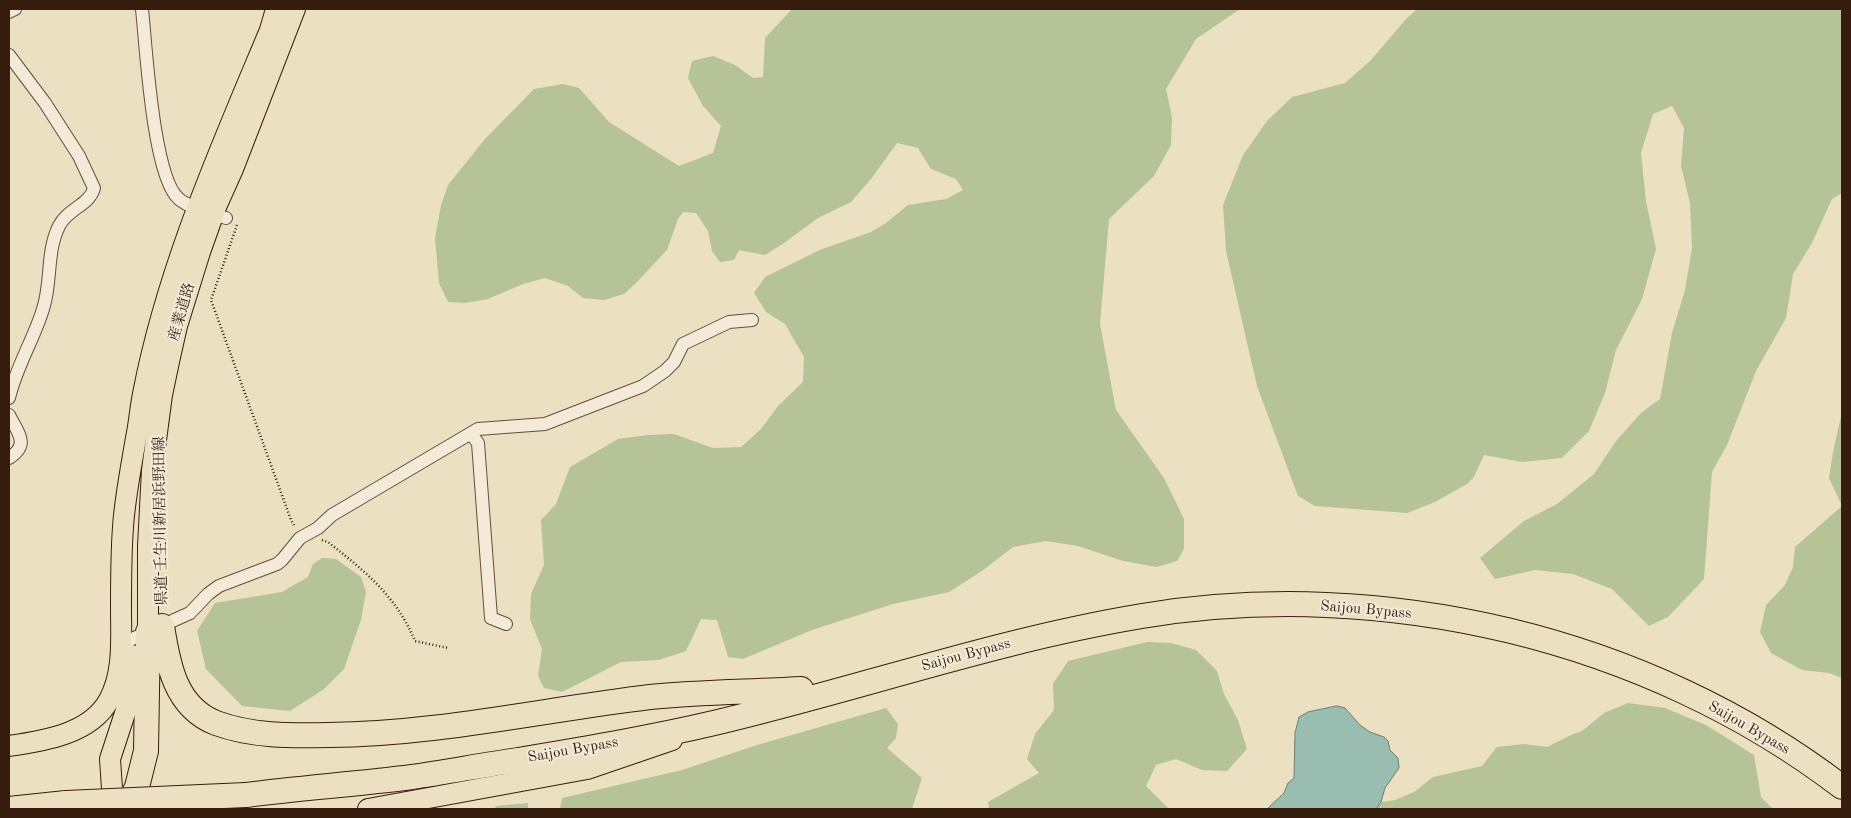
<!DOCTYPE html>
<html>
<head>
<meta charset="utf-8">
<style>
  body { margin:0 }
  #map { position:relative; width:1851px; height:818px; overflow:hidden; background:#ece0c3; font-family:"Old Standard TT",serif }
  canvas { display:block }
  .frame { position:absolute; inset:0; border:10px solid #371d0d; pointer-events:none }
</style>
</head>
<body>
<div id="map">
<canvas width="1851" height="818"></canvas>
<div class="frame"></div>
</div>
<script>
const context = document.querySelector('canvas').getContext('2d');
context.lineJoin = 'round';
function paint(path, color) { context.fillStyle = color; context.fill(path, 'evenodd'); }
function strokePath(path, color, width, dash) { context.strokeStyle = color; context.lineWidth = width; context.lineCap = dash ? 'butt' : 'round'; context.setLineDash(dash || []); context.stroke(path); }
function drawText(font, color, halo, rows, align = 'center') {
  context.font = font + ' "Old Standard TT","Noto Serif JP",serif'; context.lineWidth = 4; context.setLineDash([]); context.textBaseline = 'middle'; context.strokeStyle = halo; context.fillStyle = color; for (const [text, x, y, turn = 0] of rows) {
    context.save(); context.translate(x, y); context.rotate((+turn || 0) * Math.PI / 180); context.textAlign = isNaN(turn) ? turn : align; if (halo) context.strokeText(text, 0, 0); context.fillText(text, 0, 0); context.restore();
  }
}
paint(new Path2D(`
  M792,9h448l-44,30 -30,50 6,28 -1,28 -17,31 -45,43 -9,105 16,86 48,68 20,41v30l-7,12 -20,6 -34,-6 -45,-15 -32,-5 -33,6 -31,24 -33,21 -56,12 -81,26 -69,29 -15,-2 -11,-37 -16,-1 -15,32 -27,9 -38,2 -59,30 -18,-4 -6,-12 4,-27 -12,-30 1,-25 13,-29 -3,-45 15,-16 14,-37 48,-28 30,-4 26,-1 39,14 28,-1 20,-18 17,-23 25,-24 1,-25 -19,-33 -19,-12 -12,-19 11,-16 57,-28 49,-17 15,-9 22,-18 38,-6 17,-9 -7,-11 -25,-10 -13,-21 -21,-5 -26,36 -20,23 -33,16 -34,25 -19,12 -26,-5 -5,10 -14,2 -8,-11 -4,-20 -12,-18 -13,-1 -5,7 -11,31 -32,34 -11,10 -20,6 -21,-2 -15,-12 -23,-8 -22,6 -35,15 -23,4 -17,-1 -9,-19 -4,-44 6,-34 7,-20 37,-46 49,-50 29,-5 16,4 30,34 70,44 34,-13 8,-27 -18,-20 -15,-28 4,-17 21,-5 22,9 18,13 10,-1 2,-39z
  M1417,9h425v184l-10,6 -20,44 -19,31 -7,44 -30,53 -29,74 -15,27 -8,107 -36,38 -19,9 -37,-37 -39,-15 -38,-4 -40,9 -15,-21 44,-37 33,-17 37,-30 22,-33 25,-28 19,-14 12,-66 13,-43 7,-42 -2,-45 -9,-37 3,-38 -12,-22 -19,8 -12,39 5,48 10,48 -14,50 -26,51 -11,43 -16,38 -27,27 -40,4 -38,-7 -10,22 -7,7 -32,18 -28,11 -92,-7 -17,-10 -41,-110 -31,-135 -3,-46 20,-50 24,-34 25,-24 53,-14 26,-23 35,-41z
  M1842,412v266l-13,-5 -27,-3 -31,-17 -11,-21 6,-27 19,-20 8,-18 2,-20 47,-41 -13,-28 4,-26z
  M322,558l14,1 25,18 5,15 -5,28 -17,49 -20,20 -34,22 -48,-5 -36,-37 -9,-38 18,-28 67,-11 26,-15 5,-13z
  M1147,642l24,1 25,7 21,21 7,23 14,26 9,29 -20,22 -25,-1 -26,-11 -20,6 -10,21 23,23h-180l-1,-7 51,-29 -12,-14 8,-25 19,-24 -1,-26 15,-23z
  M1628,703l37,5 41,17 48,30 7,42 12,12h-397l5,-7 14,-2 19,-8 19,-15 49,-11 15,-19 27,-3 23,3 24,-12 11,-4 22,-18z
  M886,708l12,16 -2,14 -9,10 35,30 -10,31h-352l2,-11 120,-28 75,-25z
  M528,803v6h-33l1,-3z`), '#b5c396');
const water = new Path2D(`
  M1337,706l8,2 15,17 10,7 14,5 4,4 2,9 8,8 1,10 -14,20 -4,14 -5,7h-109l17,-16 4,-10 6,-5 1,-45 4,-16 9,-5z`);
paint(water, '#99bdb0');
strokePath(water, '#727d6f', 1);
const street = new Path2D(`
  M142,9c4,37 11,169 37,190 12,10 33,14 47,19
  M9,12l6,-3
  M9,55l36,48 34,53 15,32c-4,17 -27,21 -35,38 -13,26 -7,56 -16,83 -9,30 -27,58 -34,89
  M9,415c8,17 22,29 0,43
  M471,434l7,9 13,175 15,6
  M121,644l69,-31 18,-19 11,-8 58,-22 5,-4 18,-22 18,-10 14,-13 146,-86 67,-5 98,-38 22,-15 9,-9 9,-18 46,-22 23,-2`);
const primary = new Path2D(`
  M148,632v-86l4,-76 10,-75 8,-38 7,-31 23,-74 16,-45 17,-38 62,-160
  M9,746c34,-5 82,-12 100,-46 15,-28 12,-60 12,-92 0,-27 0,-54 2,-81 2,-30 8,-59 13,-89 3,-14 4,-29 7,-44 24,-126 78,-247 127,-364l6,-21
  M123,809l-11,-20 -2,-30 17,-52 4,-27 1,-25
  M368,809l219,-40 85,-29`);
const highway = new Path2D(`
  M162,626c6,38 13,81 54,97 35,13 75,13 112,12 109,-1 214,-25 322,-38 50,-5 101,-5 151,-8
  M246,795c55,-7 111,-11 166,-18 35,-5 71,-12 106,-17 66,-11 132,-22 196,-37 144,-34 283,-83 428,-107 242,-40 505,22 700,171
  M9,809l57,-6
  M126,809l11,-22 9,-36 2,-119`);
strokePath(street, '#644e3a', 14);
strokePath(primary, '#371d0d', 22);
strokePath(highway, '#371d0d', 26);
strokePath(new Path2D(`
  M237,225l-26,75 80,220 4,7
  M322,540l6,2c38,30 68,54 87,99l33,7`), '#371d0d', 2.5, [1, 2.5]);
strokePath(street, '#f3ebd8', 12);
strokePath(primary, '#ece0c3', 20);
strokePath(highway, '#ece0c3', 24);
const highwayBridge = new Path2D(`
  M66,803l180,-8`);
strokePath(highwayBridge, '#371d0d', 26, []);
strokePath(highwayBridge, '#ece0c3', 24);
drawText('15px', '#371d0d', '#f3ebd8', [
  ["産業道路",182,312,-74],
  ["県道 壬生川新居浜野田線",161,521,-91],
  ["Saijou Bypass",1366,610,5],
  ["Saijou Bypass",966,655,-15],
  ["Saijou Bypass",1749,728,30],
  ["Saijou Bypass",573,750,-10]
]);
</script>
</body>
</html>
